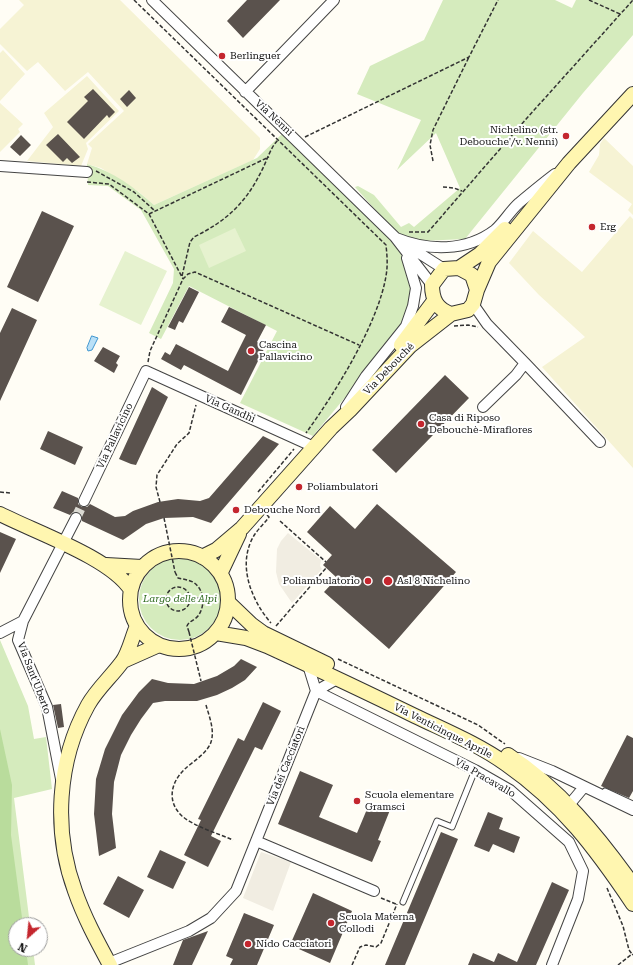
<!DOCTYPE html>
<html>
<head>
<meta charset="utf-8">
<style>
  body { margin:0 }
  #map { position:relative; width:633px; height:965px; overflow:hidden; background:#fffdf5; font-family:"Roboto Serif",serif }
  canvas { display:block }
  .north { position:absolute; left:8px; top:917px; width:40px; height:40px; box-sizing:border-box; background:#fff; border:1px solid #a0a0a0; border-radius:50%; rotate:207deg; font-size:11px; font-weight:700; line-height:16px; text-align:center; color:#111 }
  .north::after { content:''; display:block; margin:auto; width:14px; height:18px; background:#c4262e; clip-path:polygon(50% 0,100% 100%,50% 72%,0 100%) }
</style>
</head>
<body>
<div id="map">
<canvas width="633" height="965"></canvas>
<div class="north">N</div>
</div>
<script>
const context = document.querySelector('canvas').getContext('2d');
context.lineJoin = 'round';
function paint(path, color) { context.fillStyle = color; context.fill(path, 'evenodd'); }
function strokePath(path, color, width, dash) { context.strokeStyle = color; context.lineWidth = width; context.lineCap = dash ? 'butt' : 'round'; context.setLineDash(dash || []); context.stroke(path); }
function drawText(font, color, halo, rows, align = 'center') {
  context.font = font + ' "Roboto Serif",serif'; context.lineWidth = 4; context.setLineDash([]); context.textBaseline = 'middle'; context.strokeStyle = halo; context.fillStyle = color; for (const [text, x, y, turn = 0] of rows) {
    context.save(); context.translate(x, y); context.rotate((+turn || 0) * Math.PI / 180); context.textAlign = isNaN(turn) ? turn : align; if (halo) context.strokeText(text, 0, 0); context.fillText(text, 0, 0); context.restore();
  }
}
paint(new Path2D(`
  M19,0h101l140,138v11l-7,11 -99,45 -15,-13 -38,-24 -14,-4 5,-16 -4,-4 36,-33 -36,-39 -23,19 -27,-29 -11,9 -27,-27v-15l24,-24z
  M3,50l22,24 -25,27v-48z
  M87,76l32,35 -33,32 2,6 -7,17 -54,-5 26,-34 -9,-14z
  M0,103l23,21 -5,5 2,3 -20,20z
  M604,138l29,28v49l-5,-5 4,-6 -43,-32 10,-17 1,-11z
  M630,216l3,3v249l-91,-101 43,-30 -46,-42 -30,-32 24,-32 49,41z`), '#f6f3d4');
paint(new Path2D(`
  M443,0h112l17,8 4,-8h57v35l-50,58 -118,146 -44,2 -26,-9 -40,-45 3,-1 16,9 27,32 8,-4 5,4 46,-39 -24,-55 -39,37 24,-50 -64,-26 13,-28 54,-26z
  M283,133l109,107c40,56 12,86 -25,131 -18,22 -36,43 -54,65l-73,-33 37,-72 -88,-45 -28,53 -12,-6 24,-50 1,-14 -33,-59 -33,-24 -20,-1 -1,-21c27,8 47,23 67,41l103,-47z
  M139 599a41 41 0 1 1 82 0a41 41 0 1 1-82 0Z
  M0,640l28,66 6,33 12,-2 6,52 -38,9 16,127h-14v24h17l2,16h-35z`), '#d5ebbd');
paint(new Path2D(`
  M0,729l12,56 -1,50 12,90h-7v24h10l2,16h-28z`), '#b9dc9c');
paint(new Path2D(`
  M235,228l11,23 -37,17 -10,-23z
  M125,251l42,20 -26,54 -42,-20z`), '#e6f2cf');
paint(new Path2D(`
  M288,533l33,27 -1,6 2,3 -30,34 -13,-19 -3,-12 1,-23 4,-8z
  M261,852l30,10 -18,49 -30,-13z`), '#f1ede2');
const water = new Path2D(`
  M92,336l6,2 -6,12 -4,1 -1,-3z`);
paint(water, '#b9e0f7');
strokePath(water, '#3f96cf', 1);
paint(new Path2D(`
  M247,0h33l-37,38 -16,-17z
  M93,89l22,23 -6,6 -2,-3 -23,24 -17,-17 21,-21 -4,-4z
  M129,90l7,8 -9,9 -7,-8z
  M58,134l22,23 -8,6 -5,-5 -4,4 -17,-17z
  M21,135l10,10 -11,11 -10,-9z
  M42,211l32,15 -36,76 -31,-15z
  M189,287l10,5 -16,31 -4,-2 -4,9 -7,-3z
  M229,307l37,18 -9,17 8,5 -24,48 -57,-30 -3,5 -20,-11 4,-7 5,3 6,-11 52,27 18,-36 -25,-13z
  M12,308l25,12 -37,81v-68z
  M103,347l17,9 -4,7 2,2 -4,8 -20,-12z
  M445,375l24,23 -73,75 -24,-23z
  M152,387l16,10 -32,68 -5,-1 -12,-5z
  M48,431l35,16 -8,18 -35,-16z
  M263,436l16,8 -68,79 -18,-6 -29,1 -18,6 -23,16 -41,-19v-6l-3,-3h-6l-3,3 -17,-7 9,-17 16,7v6l4,3h5l3,-3 25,13 10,-1 8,-5 25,-9 20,-3 22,2 9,-3z
  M377,504l79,68 -67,77 -65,-57 13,-14 -14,-13 9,-10 -25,-23 23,-26 25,23z
  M0,532l16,7 -16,34z
  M241,659l16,8 -12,13 -13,8 -15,7 -20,6h-32l-12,2 -12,16 -10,16 -10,20 -7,27 -2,32 4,34 -17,8 -5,-42 2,-35 9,-30 17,-34 17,-23 13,-13 16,4 26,1 23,-8 17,-10z
  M263,702l18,9 -19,39 -7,-3 -44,89 10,5 -13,26 -24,-12 17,-35 -3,-1 40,-81 6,3z
  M61,704l3,23 -6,1 -5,-23z
  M627,735l6,3v53l-4,7 -28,-12z
  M300,771l33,14 -14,32 38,16 13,-31 20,8 -12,30 3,1 -9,21 -94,-38z
  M488,812l15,6 -4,11 21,8 -6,16 -21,-9 -4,8 -15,-6z
  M441,832l17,7 -53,126h-20z
  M160,850l26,12 -13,27 -26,-12z
  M118,876l26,14 -15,28 -26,-14z
  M552,882l17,8 -33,75h-68l5,-12 21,9 4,-9 19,9z
  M313,893l39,18 -22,52 -40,-18z
  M244,913l30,12 -17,40h-27l3,-6 -7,-3z
  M208,931l-16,34h-19l10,-25z`), '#5a524d');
strokePath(new Path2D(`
  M76,518l8,-17`), '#dbdad3', 10, [10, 5]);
const lane = new Path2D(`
  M605,791l28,13
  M403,902l34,-81 15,6 23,-57`);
const street = new Path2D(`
  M152,0l243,237 37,48
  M245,92l89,-92
  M0,166l87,6
  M396,238c32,13 70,14 99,-8 9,-8 15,-19 24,-27 12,-10 24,-20 36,-29
  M408,246l36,23
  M473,304l14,20 38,39 -9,12 -33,32
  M525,363l75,79
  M346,407l20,-31 40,-50 7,-20 3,-18 -9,-30
  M84,501l62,-130 168,76
  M0,633l23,-12
  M308,665l8,26
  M316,691l159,79 35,20 59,52 14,29 -5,28 -26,66
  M316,691l21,-12
  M519,758l33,13 81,39
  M61,779l-14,-72 -29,-67 5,-19 53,-103
  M569,805l15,-18
  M256,841l118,50
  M109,963l80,-32 22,-13 25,-27 80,-200`);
const secondary = new Path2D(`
  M459,268l21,-14 25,-25
  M477,290l12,-28 80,-99 64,-69
  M401,345l33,-44
  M0,514c35,18 111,44 131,76
  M130 600a49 49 0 1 1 98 0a49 49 0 1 1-98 0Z
  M202,557l14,-7 26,-22 89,-100 19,-18 60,-64 41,-32 17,-4 5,-6 4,-14 -5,-15 -13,-7 -15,1 -12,16c0,15 5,24 19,29
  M106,565l36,2
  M221,572l18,-38
  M229,603l23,22 11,8 64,31
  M216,633l30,5 21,8c50,23 99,46 148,70 31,15 63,28 91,48 56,39 90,85 127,140
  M123,661l36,-16
  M508,755c51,33 90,81 125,130
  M110,965c-13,-24 -26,-48 -35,-74 -22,-60 -18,-130 13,-186 9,-16 23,-28 34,-43 7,-9 10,-25 15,-36`);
strokePath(lane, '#444', 7);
strokePath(street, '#444', 12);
strokePath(secondary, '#333', 16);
strokePath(new Path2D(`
  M134,0l252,245c1,10 2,20 0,31 -8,48 -51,117 -80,157
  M589,0l31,14
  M305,137l164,-80 29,-57
  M433,161l-3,-16 3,-15 36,-73
  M96,171l38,21 21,19
  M87,182l22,2 40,30 34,65
  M443,187l11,1 8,3
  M149,214l120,-57
  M409,232h19l99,-114 106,-118
  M182,276l8,-34 4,-5c32,-16 51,-33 67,-65 6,-11 9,-24 17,-32
  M454,326l14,-1 10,2
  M148,362l2,-11 33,-72 5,-5 7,-2 164,73
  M0,492l10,1
  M258,492l36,-43
  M160,502l-4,-15 1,-12 20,-31 12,-11 7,-28
  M267,515l2,2c-4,6 -10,11 -14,17 -19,29 -4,66 16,89
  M280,521l46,41
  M175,572l3,6c5,1 10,2 15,4 11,7 13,23 5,34 -3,4 -9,5 -11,10l2,6
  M166 599a12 12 0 1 1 24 0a12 12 0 1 1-24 0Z
  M191,598h12
  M276,626l50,-58
  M338,659l140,66 27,19
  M206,705c3,11 9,25 5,37 -3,10 -17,19 -25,26 -15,13 -20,33 -4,48 13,11 35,17 51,24
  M607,888l16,38 6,24 3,4
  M381,898l15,6
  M352,965l8,-18 6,-2 10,2 5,-4 16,-39
  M618,965l14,-11 1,1`), '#333', 1.5, [4, 2]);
strokePath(lane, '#fff', 5);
strokePath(street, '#fff', 10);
strokePath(secondary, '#fff6b0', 14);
strokePath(new Path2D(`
  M164,518l11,54
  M189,632l12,49`), '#333', 1.5, [4, 2]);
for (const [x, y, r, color] of [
  [222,56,4,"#c4262e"],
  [566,136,4,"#c4262e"],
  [592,227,4,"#c4262e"],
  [251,351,4,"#c4262e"],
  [421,424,4,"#c4262e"],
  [299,487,4,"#c4262e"],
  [236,510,4,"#c4262e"],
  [368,581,4,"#c4262e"],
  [388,581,5,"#c4262e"],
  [357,801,4,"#c4262e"],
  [331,923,4,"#c4262e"],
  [248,944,4,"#c4262e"]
]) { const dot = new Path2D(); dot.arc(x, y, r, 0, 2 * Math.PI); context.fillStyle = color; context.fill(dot); strokePath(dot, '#fff', 1.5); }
drawText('10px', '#111', '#fff', [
  ["Berlinguer",230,56],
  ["Nichelino (str.",558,130,"right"],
  ["Debouche'/v. Nenni)",558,142,"right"],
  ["Erg",600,227],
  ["Cascina",259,345],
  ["Pallavicino",259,357],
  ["Casa di Riposo",429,418],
  ["Debouchè-Miraflores",429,430],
  ["Poliambulatori",307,487],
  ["Debouche Nord",244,510],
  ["Poliambulatorio",360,581,"right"],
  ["Asl 8 Nichelino",397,581],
  ["Scuola elementare",365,795],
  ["Gramsci",365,807],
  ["Scuola Materna",339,917],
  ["Collodi",339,929],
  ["Nido Cacciatori",256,944]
], 'left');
drawText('10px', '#111', '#fff', [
  ["Via Nenni",274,118,43],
  ["Via Debouché",389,369,-46],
  ["Via Gandhi",230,409,24],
  ["Via Pallavicino",115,436,-65],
  ["Via Sant'Uberto",34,678,69],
  ["Via Venticinque Aprile",443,731,27],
  ["Via dei Cacciatori",286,766,-68],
  ["Via Pracavallo",485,778,30]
]);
drawText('italic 10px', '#2f6b1f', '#fff', [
  ["Largo delle Alpi",180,599]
]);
</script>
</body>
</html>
